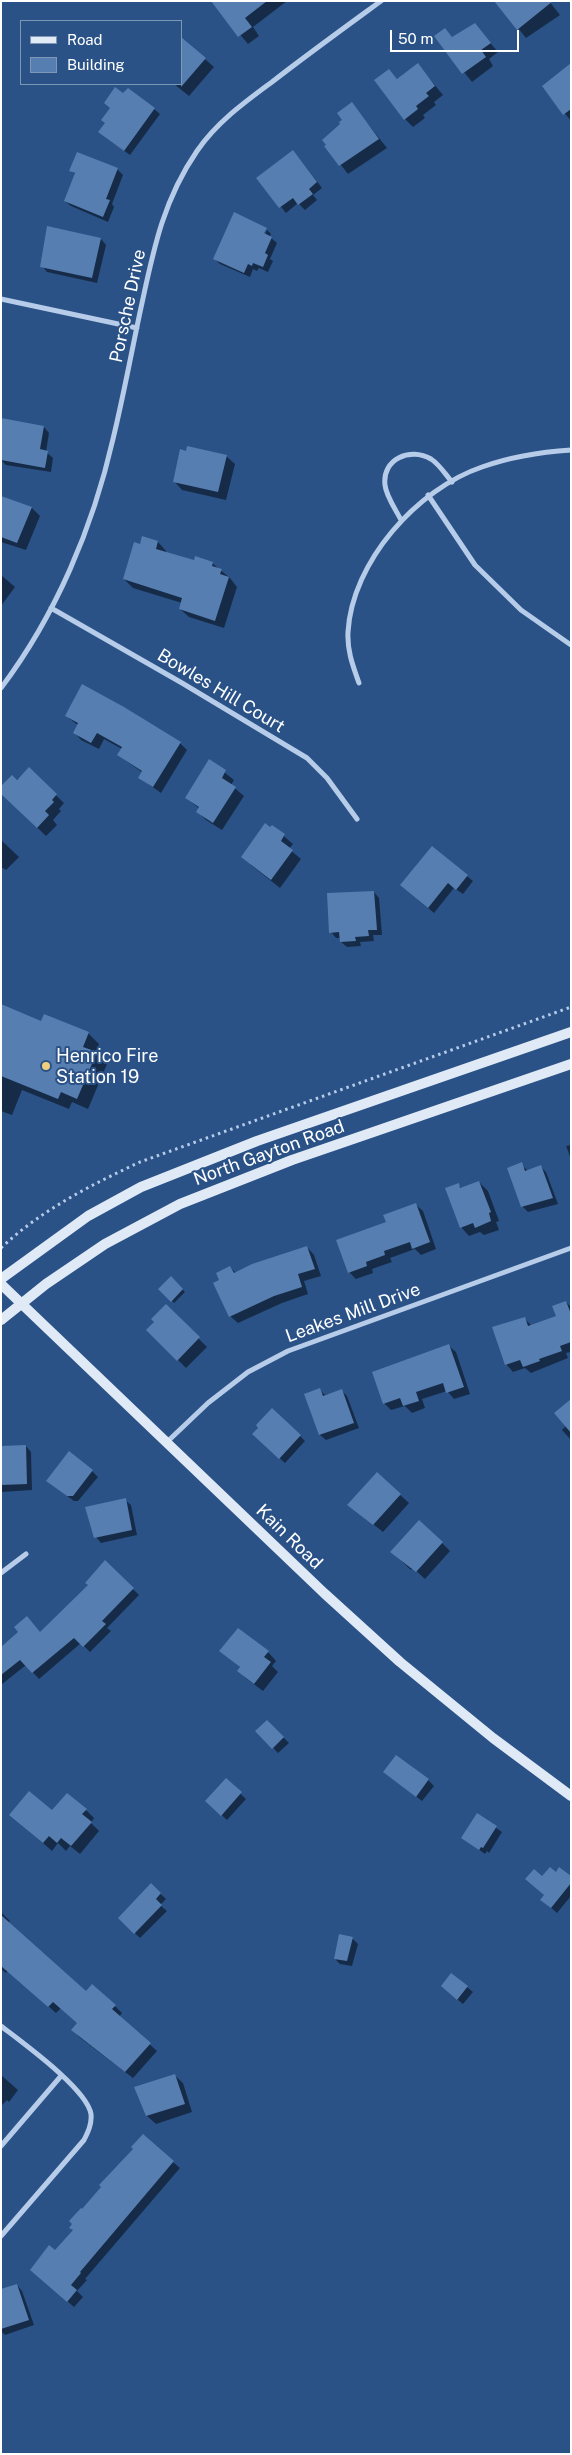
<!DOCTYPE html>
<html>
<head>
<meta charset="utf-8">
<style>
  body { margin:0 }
  #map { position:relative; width:572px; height:2455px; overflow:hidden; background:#2a5287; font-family:"Public Sans",sans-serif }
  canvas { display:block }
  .frame { position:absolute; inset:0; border:2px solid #fff; pointer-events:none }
  .legend { position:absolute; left:20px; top:20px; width:162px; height:65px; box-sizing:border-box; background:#2a5287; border:1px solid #7f97b7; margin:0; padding:6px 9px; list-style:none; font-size:15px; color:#fff }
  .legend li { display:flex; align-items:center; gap:10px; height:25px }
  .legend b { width:25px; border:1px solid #7f97b7 }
  .scale { position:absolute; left:390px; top:30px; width:129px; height:22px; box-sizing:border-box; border:2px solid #fff; border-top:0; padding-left:6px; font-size:15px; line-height:18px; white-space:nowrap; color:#fff; -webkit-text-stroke:4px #2a5287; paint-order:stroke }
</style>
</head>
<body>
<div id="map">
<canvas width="572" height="2455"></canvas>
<div class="frame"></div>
<ul class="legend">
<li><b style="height:6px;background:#e0eaf7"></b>Road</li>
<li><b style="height:14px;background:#567eb0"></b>Building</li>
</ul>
<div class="scale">50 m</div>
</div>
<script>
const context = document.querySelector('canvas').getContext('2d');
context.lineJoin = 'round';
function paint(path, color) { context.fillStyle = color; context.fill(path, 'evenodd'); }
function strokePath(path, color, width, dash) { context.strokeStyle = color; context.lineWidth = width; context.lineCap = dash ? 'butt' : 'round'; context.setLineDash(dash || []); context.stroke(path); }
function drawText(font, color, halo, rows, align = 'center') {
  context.font = font + ' "Public Sans",sans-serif'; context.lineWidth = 4; context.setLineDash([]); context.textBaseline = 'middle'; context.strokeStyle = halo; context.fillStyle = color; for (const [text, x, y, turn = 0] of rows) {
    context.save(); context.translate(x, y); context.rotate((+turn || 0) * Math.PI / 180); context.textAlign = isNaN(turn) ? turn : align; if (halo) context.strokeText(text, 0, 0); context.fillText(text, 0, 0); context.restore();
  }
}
paint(new Path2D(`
  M212,1h75l-34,26 6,9 -11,8z
  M496,1h53l11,14 -34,23z
  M475,25l23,27 -9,7 4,7 -21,16 -36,-45 9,-7 8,8z
  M181,38l33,29 -25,29 -15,-12h7z
  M418,65l25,30 -9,7 2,3 -13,10 2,3 -12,9 -8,-8 -16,-49 9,10z
  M571,65v56l-28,-35z
  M352,104l35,44 -39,26 -22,-28 16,-22z
  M154,109l6,5 -30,41 -25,-18z
  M78,154l40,16 5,5 -11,29 2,3 -6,15 -37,-16 -6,-5 11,-26 -5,-4z
  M298,157l24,31 -9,7 4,5 -12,10 -7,-7 -12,10 -28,-35z
  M234,214l32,15 -6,9 3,1 4,-9 4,4 -1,3 7,6 -7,16 3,2 -5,11 -9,-4 -2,3 -4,-2 -3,8 -30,-13 -6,-6z
  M48,227l53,12 5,6 -9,38 -50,-11 -5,-6z
  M1,422l43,5 5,6 -3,19 7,6 -2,14 -45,-7 -5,-5z
  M226,456l9,8 -9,36 -44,-10 -8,-9z
  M1,497l31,11 8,8 -14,34 -25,-8z
  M143,538l15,4 8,9v2l29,9 17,1 18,15 7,9 -13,41 -35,-11 -9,-8 2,-6 -49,-15 -9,-9z
  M1,575l14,12 -14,19z
  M66,716l114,27 7,7 -26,43 -21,-15 3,-5 -25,-18 4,-6 -18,-10 -5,10 -18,-9 -6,-7 4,-7z
  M210,761l24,19 -3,5 13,11 -22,34 -16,-10 -8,-8 2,-3 -14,-11z
  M29,769l35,34 -5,6 2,2 -8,9 4,5 -11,11 -45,-43z
  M272,826l21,18 -4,5 12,10 -21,29 -29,-23z
  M1,840l18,17 -13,13 -5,-3z
  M432,847l41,34 -10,13 -9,-6 -20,25 -27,-23z
  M374,892l5,6 3,37h-9l1,6 -14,1 1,4 -14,1 -6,-5v-4h-5l-5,-6z
  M1,1006l41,16 46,11 11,11 -3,9 11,11 -19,45 -16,-7 -3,7 -47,-19 -10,25 -11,-4z
  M571,1145v14l-5,-13z
  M521,1164l7,7 13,-4 5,5 12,32 -30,8 -6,-6z
  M479,1182l9,9 11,30 -3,1 3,8 -15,5 -4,-3 -11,4 -8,-9 -3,-42 4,4z
  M415,1204l8,7 13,38 -15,6 -6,-6 -25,9 2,4 -20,7 1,4 -17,6 -7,-7 38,-49z
  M307,1247l7,8 7,21 -17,5 4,13 -26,9 -44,20 -8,-7 -9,-36 9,-13 6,6z
  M171,1278l14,14 -11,11 -14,-14z
  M566,1302l5,5v45l-5,1 2,5 -37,15 -6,-5 -12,4 -7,-8 19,-45 7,7 25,-10z
  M166,1306l41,41 -21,21 -38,-38z
  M449,1346l7,6 14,42 -16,5 -7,-8 -25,8 3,9 -13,5 -7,-7 -14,4 -7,-7z
  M320,1390l5,5 17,-4 5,5 12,32 -33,12 -6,-5z
  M571,1401v39l-9,-10 4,-4z
  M300,1436l5,5 -20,22 -26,-23z
  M26,1446l5,6 1,38 -31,2v-45z
  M92,1471l6,6 -20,24h-4l-27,-20z
  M377,1474l32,29 -26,29 -34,-27z
  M125,1500l6,5 6,30 -36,8 -5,-6z
  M442,1543l8,8 -25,28 -12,-11 -2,2 -19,-18z
  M105,1562l34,33 -32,33 4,3 -21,21 -9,-9 -42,36 -13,-14 -25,20v-36l40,-16 48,-48z
  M221,1651l47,1 8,9 -4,5 6,6 -15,19 -16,-12 -8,-8 2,-3z
  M267,1721l22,22 -11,10 -21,-22z
  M384,1772l44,8 6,6 -12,15z
  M226,1780l20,19 -19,21 -14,-13z
  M86,1810l8,8 -3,5 8,8 -19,23 -10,-8 -4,5 -8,-8 -6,8 -41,-36z
  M477,1815l25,17 -13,21 -2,-2 -2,3 -22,-16z
  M556,1873l15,5v18l-14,17 -9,-8 -5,-28z
  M151,1885l15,14 -6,6 7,6 -27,27 -21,-20z
  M1,1912l9,9 -2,2 78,69 6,-6 23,20 7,7 -3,4 38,34 -24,27 -54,-41 -6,-7 5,-7 -17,-15 -5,5 -48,-42 -2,2 -5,-4z
  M352,1938l6,6 -6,22 -12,-2 -5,-5z
  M467,1987l6,5 -10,12 -15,-12z
  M1,2075l17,15 -9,12 -2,-2 -6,6z
  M174,2075l9,8 9,29 -36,12 -9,-8 -11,-29z
  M173,2162l7,6 -95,111 2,1 -10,11 6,6 -9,10 -36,-31 36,-45z
  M17,2285l5,6 12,34 -29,10 -4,-4v-41z`), '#0007');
paint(new Path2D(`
  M211,1h56l-22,17 7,9 -14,10z
  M494,1h59l-36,29z
  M475,23l16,20 -10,7 5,7 -24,17 -28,-38 11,-8 7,9z
  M181,37l25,21 -25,29z
  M418,63l17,23 -9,7 3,3 -13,10 2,3 -14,11 -30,-40 15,-11 8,10z
  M571,63v46l-8,6 -21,-29z
  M115,87l8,6 5,-5 27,20 -31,43 -26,-19 7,-9 -4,-3 9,-12 -6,-5z
  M352,102l27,37 -40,27 -15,-20 2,-1 -4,-5 18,-16 -1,-2 3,-2 -5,-7z
  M293,150l24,32 -8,7 4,5 -15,11 -5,-7 -14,10 -23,-30z
  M77,152l41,16 -12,31 4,1 -7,17 -39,-16 11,-28 -6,-2z
  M234,212l33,16 -3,5 8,4 -7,16 3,2 -5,12 -10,-4 -1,3 -4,-2 -4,9 -31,-14z
  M47,226l54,12 -9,40 -52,-11z
  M1,418l43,8 -4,23 8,2 -3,17 -44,-8z
  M187,446l40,9 -9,37 -45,-10 7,-33 6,2z
  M1,496l31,11 -15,36 -16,-6z
  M142,536l16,5 -2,8 38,11 1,-4 18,6 -1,4 10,3 -2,5 9,3 -14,44 -36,-12 3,-11 -59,-19 11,-37 6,2z
  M82,684l42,23 57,35 -28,45 -15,-9 4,-7 -25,-16 5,-8 -25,-14 -6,10 -18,-10 5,-10 -13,-7z
  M209,759l17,11 -4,8 14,9 -23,36 -17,-11 3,-5 -14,-9z
  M29,767l28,27 -5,6 2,2 -9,9 4,4 -12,13 -36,-34v-8l11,-11 5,5z
  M265,823l5,4 2,-2 13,9 -4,7 12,9 -22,30 -30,-23z
  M432,846l36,29 -12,15 -8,-7 -20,25 -28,-23z
  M374,891l3,39h-9l1,6 -14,1 1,4 -16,1 -1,-10 -10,1 -2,-40z
  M1,1004l40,17 3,-7 45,18 -6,15 14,5 -20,47 -16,-7 -3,7 -57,-23z
  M522,1162l3,9 16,-6 12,33 -32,9 -14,-39z
  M479,1181l12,31 -2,1 2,8 -16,7 -2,-5 -13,5 -15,-40 14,-5 1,5z
  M416,1203l14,39 -18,7 -2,-7 -26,9 1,4 -19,7 1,4 -19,7 -12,-33 50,-18 -3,-7z
  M307,1246l8,23 -17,5 4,13 -28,9 -45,21 -16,-34 6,-3 -3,-7 14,-7 4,7 18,-9z
  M171,1276l12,13 -12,13 -13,-13z
  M566,1301l5,13v28l-11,4 2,5 -23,8 1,2 -17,6 -3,-7 -15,5 -13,-38 33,-10 3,9 28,-10 -4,-10z
  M166,1304l34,33 -23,24 -31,-31 8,-8 -3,-3z
  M449,1344l15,43 -18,6 -3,-10 -27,9 3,9 -16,5 -3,-8 -17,6 -11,-32z
  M320,1388l3,8 19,-7 12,34 -35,12 -15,-41z
  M571,1399v34l-17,-20z
  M272,1408l29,27 -22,24 -27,-25 6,-6 -2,-3z
  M26,1445l1,39 -26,1v-39z
  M69,1451l24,19 -20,26h-6l-21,-15z
  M377,1472l24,22 -28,31 -26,-20z
  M126,1498l6,32 -38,8 -9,-31z
  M419,1520l24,22 -27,30 -26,-20z
  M105,1560l29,28 -32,33 4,3 -23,23 -9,-9 -42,35 -12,-13 -19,15v-28l17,-15 -4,-5 13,-11 13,16 48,-47 -3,-2z
  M238,1628l31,23 -5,6 7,5 -17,22 -17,-13 3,-4 -21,-16z
  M267,1720l17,17 -12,12 -17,-18z
  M396,1755l33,24 -13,18 -33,-25z
  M226,1778l16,14 -21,24 -16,-15z
  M29,1791l23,19 15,-17 20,16 -5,5 10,8 -21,24 -10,-8 -4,5 -8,-7 -6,7 -34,-28z
  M477,1813l20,13 -14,22 -2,-1 -2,3 -18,-12z
  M550,1867l6,5 3,-5 12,9v7l-20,25 -11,-8 4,-5 -19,-16 9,-10 8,7z
  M151,1883l10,10 -5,6 6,6 -28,29 -16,-16z
  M1,1915l85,76 6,-7 24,21 -4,4 39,34 -26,29 -54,-42 6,-7 -24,-21 -5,5 -47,-41z
  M339,1934l14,3 -6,24 -13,-2z
  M451,1973l17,13 -11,14 -16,-14z
  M175,2074l10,30 -39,12 -12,-29z
  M143,2134l31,27 -94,111 1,1 -10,12 6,5 -10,12 -37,-32 19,-25 6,5 18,-20 -4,-2 3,-4 -3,-3 12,-13 1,1 19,-22 -2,-2 34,-36 -2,-2z
  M17,2284l12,36 -28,9v-40z`), '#567eb0');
strokePath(new Path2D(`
  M1,1248c40,-38 90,-63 139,-86l431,-155`), '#b6cce8', 3, [2.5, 4]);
strokePath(new Path2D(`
  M1,299l136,29
  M428,495l47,70 46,45 50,35
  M401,520c-5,-10 -15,-24 -16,-35 -3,-26 25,-38 46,-26 8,5 15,16 21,23
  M51,608l131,75 125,75 20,20 30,41
  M359,683c-6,-17 -12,-32 -11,-51 4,-70 69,-143 134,-165 28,-10 59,-15 89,-17
  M1,688c55,-73 92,-161 112,-249 11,-45 19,-90 29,-136 12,-56 22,-104 55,-152 20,-29 48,-49 75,-69 36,-28 72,-54 109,-81
  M167,1442l41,-39 40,-31 40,-21 283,-103
  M1,1573l25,-19
  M1,2026c22,17 86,63 90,88 1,10 -3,18 -7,26l-83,96
  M1,2146l60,-70`), '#b6cce8', 5);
strokePath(new Path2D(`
  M1,1279l87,-63 53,-29 116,-46 314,-109
  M1,1284l323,309 76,69 93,76 78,58
  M1,1320l45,-36 59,-40 75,-40 112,-44 279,-96`), '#e0eaf7', 10);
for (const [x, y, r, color] of [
  [46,1066,5,"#eece7e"]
]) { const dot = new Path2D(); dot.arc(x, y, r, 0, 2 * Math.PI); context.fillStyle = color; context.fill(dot); strokePath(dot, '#2a5287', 2); }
drawText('18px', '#fff', '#2a5287', [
  ["Porsche Drive",128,306,-78],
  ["Bowles Hill Court",221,691,31],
  ["North Gayton Road",269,1153,-20],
  ["Leakes Mill Drive",353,1313,-20],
  ["Kain Road",289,1537,44]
]);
drawText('18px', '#fff', '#2a5287', [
  ["Henrico Fire",56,1056],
  ["Station 19",56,1077]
], 'left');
</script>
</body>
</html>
